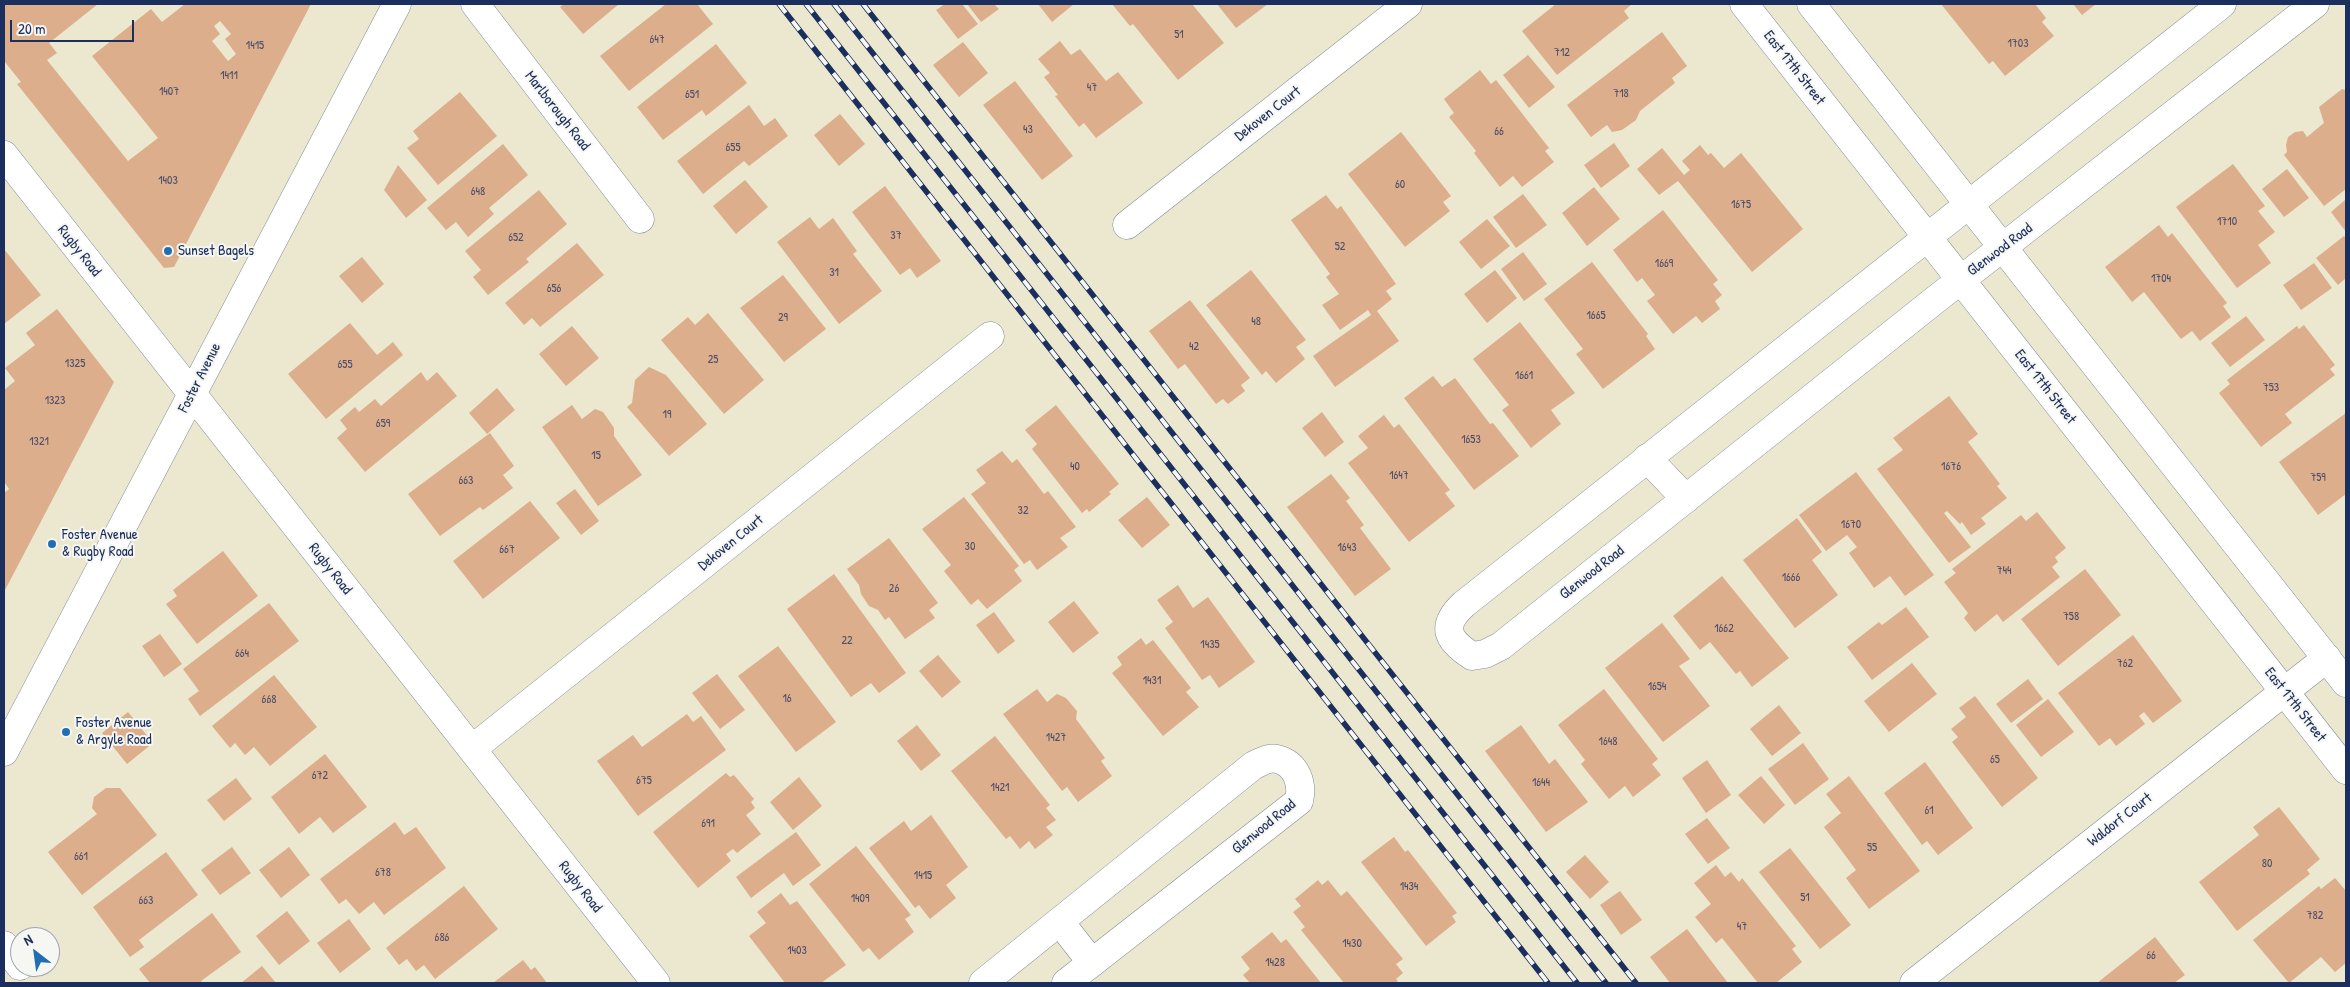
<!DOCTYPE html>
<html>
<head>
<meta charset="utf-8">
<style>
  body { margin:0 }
  #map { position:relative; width:2350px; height:987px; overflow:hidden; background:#ebe8cf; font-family:"Patrick Hand",sans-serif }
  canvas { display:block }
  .frame { position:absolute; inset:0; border:5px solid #1b2f5e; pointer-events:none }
  .north { position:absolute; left:10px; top:927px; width:50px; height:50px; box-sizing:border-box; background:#f6f6f2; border:1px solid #9ea6b7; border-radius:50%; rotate:330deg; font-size:14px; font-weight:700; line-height:20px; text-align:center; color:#1b2f5e }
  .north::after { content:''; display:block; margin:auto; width:18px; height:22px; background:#1f6fb2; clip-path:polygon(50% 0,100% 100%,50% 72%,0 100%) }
  .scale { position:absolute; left:10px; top:20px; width:124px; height:22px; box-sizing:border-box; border:2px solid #1b2f5e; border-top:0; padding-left:6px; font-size:15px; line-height:18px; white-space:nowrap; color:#1b2f5e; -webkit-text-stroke:4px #f6f6f2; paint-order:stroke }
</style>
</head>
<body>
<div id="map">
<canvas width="2350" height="987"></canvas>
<div class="frame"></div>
<div class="north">N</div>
<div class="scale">20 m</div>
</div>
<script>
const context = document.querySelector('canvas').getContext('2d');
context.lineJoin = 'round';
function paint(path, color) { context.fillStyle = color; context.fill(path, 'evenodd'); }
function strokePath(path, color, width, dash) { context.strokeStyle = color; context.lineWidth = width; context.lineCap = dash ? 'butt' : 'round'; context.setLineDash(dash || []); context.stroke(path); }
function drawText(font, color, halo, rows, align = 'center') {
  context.font = font + ' "Patrick Hand",sans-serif'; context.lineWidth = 4; context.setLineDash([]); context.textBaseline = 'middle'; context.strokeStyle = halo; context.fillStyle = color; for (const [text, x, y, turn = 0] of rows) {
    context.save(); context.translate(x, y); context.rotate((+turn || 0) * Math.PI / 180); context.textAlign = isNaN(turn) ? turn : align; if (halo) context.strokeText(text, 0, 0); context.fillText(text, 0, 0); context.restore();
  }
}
paint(new Path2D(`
  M4,4h94l-49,39 8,10 -10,7 81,101 30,-23 -66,-82 59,-47 11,13 23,-18h126l-137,263 -10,1 -147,-184 4,-2 -17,-21zM220,21l11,13 -6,5 11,15 -8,7 -16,-20 8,-7 -6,-8z
  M564,4h55l-36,30 -23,-27z
  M666,4h31l16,20 -84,67 -29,-35z
  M945,4h17l16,20 -20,15 -22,-29z
  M967,4h27l5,5 -18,13z
  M1038,4h36l-22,18z
  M1112,4h80l32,39 -46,37 -45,-56 -3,2z
  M1217,4h51l-32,24z
  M1556,4h76l-8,7 5,7 -72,57 -35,-44z
  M1941,4h94l11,14 -4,4 12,14 -49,40 -12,-15 -4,3z
  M2073,4h23l-14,11z
  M1662,32l25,34 -15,12 3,5 -35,28 -4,9 -14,10 -10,2 -5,-7 -16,12 -24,-32z
  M1060,41l11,14 9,-6 26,32 12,-9 25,31 -47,35 -12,-15 -5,4 -24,-31 3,-1 -14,-18 6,-4 -12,-14z
  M963,42l25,31 -29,24 -26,-32z
  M716,44l31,39 -41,33 -4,-6 -39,30 -26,-33z
  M1528,55l27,32 -26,21 -26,-33z
  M1480,70l11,14 5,-4 53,68 -4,3 9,11 -32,25 -9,-11 -13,11 -26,-34 2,-2 -27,-34 5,-4 -10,-14z
  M1015,81l58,75 -31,24 -59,-75z
  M2342,89l4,1v99l-22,17 -40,-51 3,-3 -1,-7 2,-8 7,-5 8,-1 4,6 17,-14 -5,-16z
  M460,92l37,44 -59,49 -31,-37 12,-9 -6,-8z
  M749,105l15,21 11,-8 13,18 -39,30 -5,-5 -41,33 -26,-33z
  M840,114l25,30 -26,22 -25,-31z
  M1401,132l50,64 -8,6 7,9 -45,36 -57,-73z
  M1614,143l16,23 -29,22 -17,-23z
  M503,144l25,31 -39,33 5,6 -26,23 -12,-15 -10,8 -19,-22z
  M1700,145l8,10 3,-2 13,15 17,-15 62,76 -51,43 -74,-91 -19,14 -22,-26 25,-21 22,27 6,-5 -8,-9z
  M2233,164l32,42 -7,5 17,21 -17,13 13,18 -34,25 -61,-81z
  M398,165l29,35 -21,18 -22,-28z
  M2287,169l22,29 -25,19 -22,-28z
  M745,180l23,27 -32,27 -23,-28z
  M885,186l56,75 -24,17 -7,-10 -10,7 -48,-63z
  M1594,187l26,32 -33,27 -25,-33z
  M539,190l28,34 -41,35 3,3 -41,33 -15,-18 8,-7 -16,-19z
  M1523,194l24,31 -31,23 -23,-31z
  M1326,195l11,14 4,-3 55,78 -10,7 6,8 -15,12 22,30 -64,46 -22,-31 58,-41 -3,-5 -28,20 -18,-25 17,-11 -13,-17 4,-3 -39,-54z
  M2346,199v33l-15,-20z
  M1663,210l55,70 -5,4 9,11 -7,6 5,8 -18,14 -6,-7 -23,18 -26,-33 8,-6 -13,-17 -5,4 -24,-32z
  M810,217l9,12 14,-11 24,33 -4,3 29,37 -43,33 -62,-82z
  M1487,219l23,27 -29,23 -22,-27z
  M2159,225l9,12 4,-4 55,70 -4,3 8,11 -31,24 -8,-10 -11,8 -37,-47 -12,10 -27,-35z
  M2344,236l2,2v40l-8,7 -22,-27z
  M577,243l27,32 -64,52 -8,-9 -8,7 -19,-22z
  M4,249l37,46 -37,29z
  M1523,252l24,32 -23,17 -23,-32z
  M362,257l22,27 -22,19 -23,-27z
  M1592,262l56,72 -2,2 9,13 -52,40 -27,-35 7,-5 -39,-50z
  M2314,263l18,25 -31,22 -18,-25z
  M1251,270l55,70 -10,7 9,12 -29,24 -10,-12 -4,4 -56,-70z
  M1495,270l22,28 -30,25 -23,-29z
  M783,275l43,54 -42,33 -44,-54z
  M1190,300l60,78 -9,7 4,6 -17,13 -5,-5 -7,5 -31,-40 -7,5 -29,-38z
  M57,309l57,73 -110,210v-99l5,-4 -5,-7v-92l11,-9 -10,-13 30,-23 -9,-12z
  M708,313l56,67 -40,34 -63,-74 27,-23 7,8z
  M2246,316l19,24 -35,27 -19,-24z
  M1520,322l55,71 -24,17 10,14 -30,24 -29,-38 7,-5 -36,-46z
  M350,323l27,32 16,-13 10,13 -77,64 -38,-45z
  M2304,325l31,40 -5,4 5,6 -50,39 7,9 -31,24 -42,-54 11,-9 -3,-4 70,-54 2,3z
  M572,326l27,32 -33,28 -27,-32z
  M649,367l17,8 41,49 -38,32 -42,-49 5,-4 3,-23z
  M421,372l6,9 10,-9 20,24 -92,76 -28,-34 10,-9 -7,-9 15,-13 4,5 16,-13 6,7z
  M1433,376l9,11 13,-9 35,46 3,-1 26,33 -45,34 -70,-92z
  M497,388l18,22 -28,24 -18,-21z
  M1949,396l29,38 -10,8 32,42 -3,2 10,12 -26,20 5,6 -15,11 -9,-13 -2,2 -13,-13 -3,2 27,34 -22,16 -72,-94 26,-19 -10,-12z
  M572,405l10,14 13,-10 8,3 11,16v8l28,39 -44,31 -56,-79z
  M1056,405l63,79 -10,8 2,2 -22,18 -2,-3 -5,4 -50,-64 5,-5 -12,-14z
  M1322,412l22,30 -19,15 -23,-29z
  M2346,413v81l-28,21 -39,-53z
  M1384,415l10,13 5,-4 51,66 -5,3 10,13 -46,36 -61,-79 20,-15 -10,-12z
  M490,433l24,33 -11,9 10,13 -30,22 -3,-3 -40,29 -32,-42z
  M1002,451l10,12 5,-4 27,35 4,-3 28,36 -16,11 8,9 -31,23 -7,-10 -6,4 -53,-70 15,-11 -10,-13z
  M1856,472l78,103 -29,21 -15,-20 -16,12 -25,-35 8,-6 -10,-12 -21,16 -27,-36z
  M1331,474l19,24 -4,3 18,24 -4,3 31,41 -36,27 -68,-89z
  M575,489l24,32 -18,14 -25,-32z
  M964,497l55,69 -5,4 8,11 -35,28 -9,-10 -7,6 -27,-34 7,-6 -29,-36z
  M1147,497l23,28 -28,23 -24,-28z
  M530,501l30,37 -77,61 -30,-38z
  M2037,512l29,36 -11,9 3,5 -6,5 8,10 -57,45 -6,-8 -22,18 -11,-14 4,-5 -24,-31 12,-9 -4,-4 69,-54 5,6z
  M1797,518l25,34 -10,8 26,35 -43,33 -52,-68z
  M889,538l49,65 -9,7 6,8 -30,21 -16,-22 -4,3 -7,-10 -9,-4 -8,-12 -2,-9 -12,-16z
  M223,551l35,45 -61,48 -31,-40 11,-8 -4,-6z
  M2085,569l36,46 -63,51 -37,-47z
  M834,574l72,99 -27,20 -8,-10 -20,14 -64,-88z
  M1722,576l67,82 -37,29 -12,-16 -4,3 -26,-32 -10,8 -27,-34z
  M1178,585l15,23 15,-11 47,65 -36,26 -9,-13 -8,5 -37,-52 8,-6 -16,-22z
  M1074,601l25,32 -26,20 -25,-31z
  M269,603l30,38 -99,75 -12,-17 11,-8 -16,-22z
  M1906,607l23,30 -57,43 -25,-33 32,-25 3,3z
  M994,612l21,29 -17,13 -22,-29z
  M1662,623l28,36 -11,7 31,40 -47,36 -58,-74z
  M160,634l22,30 -18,13 -22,-31z
  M2133,635l49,66 -29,22 -9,-11 -5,4 6,8 -29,22 -6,-8 -11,8 -41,-53z
  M1141,638l5,7 7,-5 38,48 -5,4 13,15 -36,29 -51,-63 10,-8 -5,-8z
  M778,646l58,76 -40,30 -58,-76z
  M938,655l23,27 -19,16 -23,-27z
  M1912,663l25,31 -48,38 -25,-31z
  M717,674l28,36 -25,19 -28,-36z
  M274,675l43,52 -47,39 -16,-19 -9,8 -10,-12 -5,5 -18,-22z
  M2028,679l15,20 -32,24 -15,-19z
  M1037,689l10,13 10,-8 9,4 11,13 -1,8 29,39 -4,3 11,15 -34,26 -11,-15 -5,4 -59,-77z
  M1604,689l54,70 -6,5 9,11 -28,22 -8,-11 -16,13 -28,-35 4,-4 -27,-35z
  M1975,696l63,82 -36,29 -50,-65 6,-5 -7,-8 15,-12 -7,-9z
  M2048,699l26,33 -33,25 -25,-32z
  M1779,705l22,28 -29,23 -22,-27z
  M128,712l25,31 -26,21 -25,-31z
  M687,714l6,8 8,-6 25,34 -88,66 -41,-55 36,-26 9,12z
  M917,725l24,30 -20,16 -24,-30z
  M1521,725l28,39 6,-5 33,43 -42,30 -61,-81z
  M995,736l55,69 -4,3 10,12 -10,7 7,8 -18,14 -6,-8 -9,8 -10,-13 -4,3 -55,-68z
  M1803,743l26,36 -34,26 -27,-36z
  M325,754l42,53 -34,26 -13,-16 -21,17 -28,-37z
  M1707,760l24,35 -25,18 -24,-35z
  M1925,762l48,66 -35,27 -11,-14 -5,4 -38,-52z
  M726,773l4,4 4,-2 20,24 -3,3 4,6 -9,7 15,19 -24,19 -4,-4 -7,5 5,7 -33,27 -45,-56z
  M1761,776l24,29 -21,19 -26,-29z
  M1849,776l71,95 -51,38 -23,-31 10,-8 -32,-43 17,-14 -15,-19z
  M799,777l23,29 -29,24 -23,-28z
  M236,778l16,21 -28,22 -17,-21z
  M106,788h14l37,47 -75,60 -34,-43 49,-38 -5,-6 2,-11z
  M2279,807l41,52 -13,11 3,4 -73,57 -38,-49 60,-47 -6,-8z
  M931,815l37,52 -22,18 10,13 -26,21 -11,-14 -4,3 -46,-60 35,-27 7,10z
  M1707,818l23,30 -22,16 -23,-30z
  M395,822l9,13 12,-8 30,41 -62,47 -10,-13 -15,12 -13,-15 -7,5 -19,-25z
  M796,832l25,33 -28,21 -9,-13 -33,25 -15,-21z
  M1394,837l11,15 3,-2 49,63 -5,3 4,6 -30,24 -65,-84z
  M856,846l55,69 -6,4 9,13 -35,28 -10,-12 -6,4 -54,-68z
  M232,847l19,26 -31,22 -19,-25z
  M289,847l21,28 -29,23 -22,-28z
  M1790,848l61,77 -31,24 -61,-77z
  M166,852l32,43 -59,45 5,7 -14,10 -37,-50z
  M1585,855l24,27 -19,17 -24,-27z
  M1716,865l9,12 6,-5 8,10 3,-4 54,68 -4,3 10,13 -26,21h-18l-36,-45 -6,5 -21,-26 16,-13 -17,-21z
  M2335,878l11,13v72l-11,9 -14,-15 -32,26 -36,-43 66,-54 2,3z
  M1318,880l4,5 6,-5 13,16 6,-5 56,68 -7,5 7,9 -7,6 2,2 -3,2h-51l-43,-53 4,-3 -12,-15 8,-6 -6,-7z
  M464,886l34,43 -63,50 -11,-14 -8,6 -9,-12 -8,6 -13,-17z
  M1620,891l22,29 -21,15 -21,-30z
  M781,893l9,12 7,-4 49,64 -25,18h-36l-36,-47 17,-13 -9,-11z
  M287,911l23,30 -31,24 -23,-29z
  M212,913l29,39 -40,29 2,2h-53l-11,-14z
  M349,919l22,30 -31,24 -23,-30z
  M1687,929l41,54h-58l-20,-26z
  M1272,932l9,11 5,-4 35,44h-71l-7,-8 7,-6 -9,-12z
  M2155,937l30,38 -11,8h-77z
  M523,960l8,10 4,-3 12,16h-54z
  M262,966l14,17h-35z`), '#dcae8c');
const minor = new Path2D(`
  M475,4l165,215
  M1744,4l602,766
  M1811,4l535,679
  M2222,4l-758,600c-24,22 -17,36 8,52l13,-2 16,-8 434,-346 380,-296
  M4,155l652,828
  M1127,225l281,-221
  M1647,458l39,41
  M472,749l518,-413
  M4,752l393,-748
  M1060,922l32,41
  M4,945l16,21
  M983,983l271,-218c7,-3 15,-8 23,-6 20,5 26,25 22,42l-233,182
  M1914,983l413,-325`);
strokePath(minor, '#838c96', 29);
strokePath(minor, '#fff', 28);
const rail = new Path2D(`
  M779,4l769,979
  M806,4l771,979
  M834,4l772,979
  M863,4l773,979`);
strokePath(rail, '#1b2f5e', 5.5);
strokePath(rail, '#f6f6f2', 4, [11]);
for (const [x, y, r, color] of [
  [168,251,5,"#1f6fb2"],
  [52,544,5,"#1f6fb2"],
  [66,732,5,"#1f6fb2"]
]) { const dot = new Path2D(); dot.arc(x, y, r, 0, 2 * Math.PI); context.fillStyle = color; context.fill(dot); strokePath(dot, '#f6f6f2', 2); }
drawText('12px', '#4b4f6a', null, [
  ["51",1179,35],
  ["647",657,40],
  ["1703",2018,44],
  ["1415",255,46],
  ["712",1562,53],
  ["1411",229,76],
  ["47",1092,88],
  ["1407",169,92],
  ["718",1621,94],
  ["651",692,95],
  ["43",1028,130],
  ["66",1499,132],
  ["655",733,148],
  ["1403",168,181],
  ["60",1400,185],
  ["648",478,192],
  ["1675",1741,205],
  ["1710",2227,222],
  ["37",896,236],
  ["652",516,238],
  ["52",1340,247],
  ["1669",1664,264],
  ["31",834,273],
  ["1704",2161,279],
  ["656",554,289],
  ["1665",1596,316],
  ["29",783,318],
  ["48",1256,322],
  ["42",1194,347],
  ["25",713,360],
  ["1325",75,364],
  ["655",345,365],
  ["1661",1524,376],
  ["753",2271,388],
  ["1323",55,401],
  ["19",667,415],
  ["659",383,424],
  ["1653",1471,440],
  ["1321",39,442],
  ["15",596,456],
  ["40",1075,467],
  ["1676",1951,467],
  ["1647",1399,476],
  ["759",2318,478],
  ["663",466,481],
  ["32",1023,511],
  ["1670",1851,525],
  ["30",970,547],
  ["1643",1347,548],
  ["667",507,550],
  ["744",2004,571],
  ["1666",1791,578],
  ["26",894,589],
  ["758",2071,617],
  ["1662",1724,629],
  ["22",847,641],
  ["1435",1210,645],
  ["664",242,654],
  ["762",2125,664],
  ["1431",1152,681],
  ["1654",1657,687],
  ["16",787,699],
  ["668",269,700],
  ["1427",1056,738],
  ["1648",1608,742],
  ["65",1995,760],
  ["672",320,776],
  ["675",644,781],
  ["1644",1541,783],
  ["1421",1000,788],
  ["61",1929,811],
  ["691",708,824],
  ["55",1872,848],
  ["661",81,857],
  ["80",2267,864],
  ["678",383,873],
  ["1415",923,876],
  ["1434",1409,887],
  ["51",1805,898],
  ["1409",860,899],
  ["663",146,901],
  ["782",2315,916],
  ["47",1742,927],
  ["686",442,938],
  ["1430",1352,944],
  ["1403",797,951],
  ["66",2151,956],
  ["1428",1275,963]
]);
drawText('15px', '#1b2f5e', '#f6f6f2', [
  ["East 17th Street",1794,68,52],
  ["Marlborough Road",557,111,52],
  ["Dekoven Court",1268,114,-38],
  ["Glenwood Road",2000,250,-37],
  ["Rugby Road",79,251,52],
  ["Foster Avenue",200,378,-63],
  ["East 17th Street",2045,387,52],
  ["Dekoven Court",731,543,-39],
  ["Rugby Road",330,569,52],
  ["Glenwood Road",1592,573,-38],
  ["East 17th Street",2295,705,52],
  ["Waldorf Court",2120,820,-38],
  ["Glenwood Road",1264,827,-39],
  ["Rugby Road",580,887,52]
]);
drawText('15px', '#1b2f5e', '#f6f6f2', [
  ["Sunset Bagels",178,251],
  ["Foster Avenue",62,535],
  ["& Rugby Road",62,552],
  ["Foster Avenue",76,723],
  ["& Argyle Road",76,740]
], 'left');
</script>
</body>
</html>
